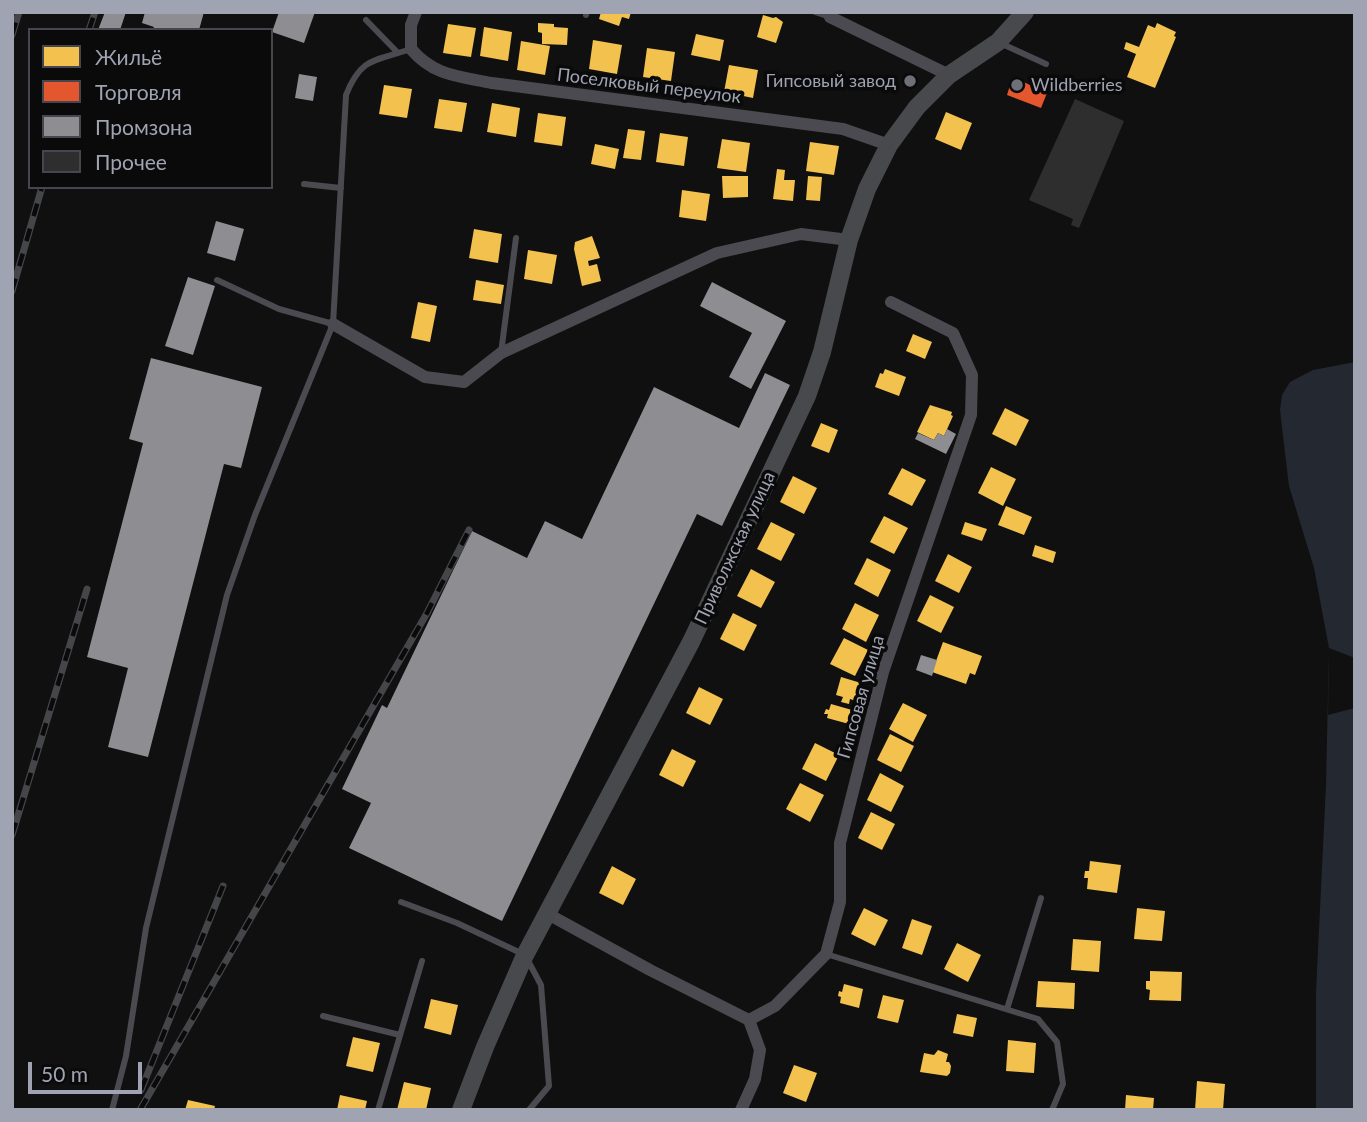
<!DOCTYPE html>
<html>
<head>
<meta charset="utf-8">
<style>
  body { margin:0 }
  #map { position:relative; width:1367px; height:1122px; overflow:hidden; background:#101010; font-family:Lato,sans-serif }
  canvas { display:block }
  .frame { position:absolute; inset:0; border:14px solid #a0a3b2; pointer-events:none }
  .legend { position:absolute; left:28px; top:28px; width:245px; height:161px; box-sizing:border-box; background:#0a0a0b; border:2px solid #46474e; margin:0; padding:9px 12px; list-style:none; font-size:21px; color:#a0a3b2 }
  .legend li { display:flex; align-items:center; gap:14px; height:35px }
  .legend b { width:35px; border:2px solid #46474e }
  .scale { position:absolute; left:28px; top:1062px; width:114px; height:32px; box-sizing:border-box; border:4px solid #a0a3b2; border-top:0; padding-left:9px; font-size:21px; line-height:24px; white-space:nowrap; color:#a0a3b2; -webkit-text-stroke:5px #0a0a0b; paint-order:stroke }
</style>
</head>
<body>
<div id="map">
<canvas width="1367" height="1122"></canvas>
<div class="frame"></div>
<ul class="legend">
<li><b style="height:19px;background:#f2c14e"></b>Жильё</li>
<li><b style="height:19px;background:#e4572e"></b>Торговля</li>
<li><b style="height:19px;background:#8d8d92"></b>Промзона</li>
<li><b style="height:19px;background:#2e2e2f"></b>Прочее</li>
</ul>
<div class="scale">50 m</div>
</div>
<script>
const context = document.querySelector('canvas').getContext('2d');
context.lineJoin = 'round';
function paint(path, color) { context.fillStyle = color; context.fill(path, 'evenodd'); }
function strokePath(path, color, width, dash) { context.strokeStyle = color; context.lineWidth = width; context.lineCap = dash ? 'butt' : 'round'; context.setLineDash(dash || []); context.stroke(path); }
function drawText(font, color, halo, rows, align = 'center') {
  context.font = font + ' Lato,sans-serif'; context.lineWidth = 7; context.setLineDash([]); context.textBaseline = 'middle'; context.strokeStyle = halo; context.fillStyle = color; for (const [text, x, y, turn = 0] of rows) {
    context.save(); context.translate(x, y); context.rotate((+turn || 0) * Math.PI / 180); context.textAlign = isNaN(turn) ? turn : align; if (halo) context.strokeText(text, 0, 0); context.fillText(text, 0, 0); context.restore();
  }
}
paint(new Path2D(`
  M1355,362v748h-39v-118l10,-207 3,-137 -15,-80 -25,-82 -9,-76 2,-15 8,-13 23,-12z`), '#242931');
paint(new Path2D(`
  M1329,648l26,10v50l-27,7z`), '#101010');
paint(new Path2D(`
  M601,12h30l-2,7 -7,-2 -3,9 -20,-7z
  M763,15l10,3 3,-1 7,5 -7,21 -19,-6z
  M538,23l16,1v3l14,1 -1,17 -25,-1v-11l-4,-1z
  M1157,23l19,9 -2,4 2,1 -21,51 -28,-11 9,-23 -12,-5 2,-7 13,5 9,-22 7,3z
  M448,24l28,4 -5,29 -28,-4z
  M484,27l28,5 -4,29 -28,-5z
  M696,34l28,6 -4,21 -29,-6z
  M593,40l29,5 -5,29 -28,-5z
  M521,41l29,5 -5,29 -28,-5z
  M647,48l28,4 -4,29 -28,-4z
  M729,65l29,5 -5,28 -29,-6z
  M384,85l28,4 -5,29 -28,-4z
  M439,99l28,4 -5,29 -28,-4z
  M492,103l28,5 -4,29 -29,-5z
  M946,112l26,11 -11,27 -26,-11z
  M538,113l28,4 -4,29 -28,-4z
  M628,129l17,2 -4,29 -18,-2z
  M660,133l28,4 -4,29 -28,-4z
  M722,139l28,4 -4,29 -29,-4z
  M810,142l29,4 -5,29 -28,-4z
  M595,144l24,5 -4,20 -24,-5z
  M777,169l8,1 -1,10h11l-2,21 -20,-2z
  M722,176h26v21l-25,1z
  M808,176l14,1 -2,24 -14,-1z
  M682,190l28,4 -4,27 -27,-4z
  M474,229l28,5 -4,29 -29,-5z
  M592,236l8,22 -12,3 1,5 8,-2 4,17 -19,5 -8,-37 1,-7z
  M528,250l29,5 -5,29 -28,-5z
  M476,280l28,5 -3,19 -28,-4z
  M418,302l19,4 -7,36 -19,-4z
  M913,334l19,8 -7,17 -19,-8z
  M885,369l21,8 -7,19 -24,-9 5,-14 3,1z
  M930,405l22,7 -1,3 2,1 -9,20 -6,-3 -4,7 -17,-8z
  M1005,408l24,12 -13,26 -24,-12z
  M821,423l17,7 -9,23 -18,-7z
  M991,467l25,12 -13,27 -25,-13z
  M902,468l24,12 -14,26 -24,-12z
  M793,476l24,12 -13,26 -24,-12z
  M1006,506l26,11 -8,18 -26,-10z
  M884,516l24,12 -14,26 -24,-12z
  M771,522l24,12 -14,27 -24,-12z
  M965,522l22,7 -5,12 -21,-7z
  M1035,545l21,7 -3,11 -21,-7z
  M948,554l24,13 -13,26 -24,-12z
  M867,558l24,12 -13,27 -24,-13z
  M751,569l24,13 -14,26 -24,-12z
  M930,595l24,12 -13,26 -24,-12z
  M855,603l24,12 -13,27 -24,-13z
  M733,613l24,12 -13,26 -24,-12z
  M844,638l24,12 -13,26 -25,-12z
  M943,642l39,14 -7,19 -5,-2 -4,11 -34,-12z
  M841,677l20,6 -5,18 -6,-2 -1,5 -8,-2 2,-5 -7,-2z
  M699,687l24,12 -13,26 -24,-12z
  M903,703l24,12 -14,27 -24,-13z
  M831,704l21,6 -3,14 -22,-6 1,-4h-4l2,-5 3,1z
  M890,734l24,12 -13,26 -24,-12z
  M815,743l24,12 -13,26 -24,-12z
  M672,749l24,12 -13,26 -24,-12z
  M880,773l24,13 -13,26 -24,-12z
  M800,783l24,12 -14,27 -24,-13z
  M871,812l24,12 -13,26 -24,-12z
  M1090,861l31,4 -4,28 -30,-4 1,-11h-4l1,-7h4z
  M612,866l24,13 -13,26 -24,-12z
  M864,908l24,12 -13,26 -24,-12z
  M1137,908l28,3 -3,30 -28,-2z
  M912,919l20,7 -10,29 -20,-7z
  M1073,939l28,2 -2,31 -28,-2z
  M957,943l24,12 -13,27 -24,-13z
  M1150,971l32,1 -1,29 -32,-1 1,-10 -4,-1v-8h4z
  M1038,981l37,2 -1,26 -38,-2z
  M844,984l19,5 -4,19 -19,-5 1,-6 -3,-1 1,-5 3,1z
  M883,995l21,5 -6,23 -21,-5z
  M431,999l27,6 -7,30 -27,-7z
  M957,1014l20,4 -4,19 -20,-4z
  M353,1037l27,6 -7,29 -27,-6z
  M1008,1040l28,3 -2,30 -28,-2z
  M938,1050l10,4 -2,8h3l2,4 -1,7 -3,3 -27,-4 4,-19 10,2z
  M794,1065l23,8 -11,29 -23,-9z
  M1197,1081l28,3 -2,26h-28z
  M404,1082l27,6 -5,22h-29z
  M340,1095l27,6 -2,9h-28z
  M1126,1095l28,3 -1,12h-28z
  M188,1100l27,6 -1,4h-29z`), '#f2c14e');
paint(new Path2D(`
  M1015,78l32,15 -6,15 -34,-13 5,-16z`), '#e4572e');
paint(new Path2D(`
  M105,12h21l-6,18h-22z
  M145,12h59l-5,18h-46l1,-3 -12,-4z
  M279,12h36l-11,31 -32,-11z
  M299,74l18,3 -4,24 -18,-3z
  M216,221l28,8 -9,32 -28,-8z
  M188,277l27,9 -22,69 -28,-9z
  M712,282l74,39 -35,68 -22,-12 23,-44 -52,-27z
  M151,358l111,29 -21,81 -17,-4 -76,293 -40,-10 20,-79 -41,-11 56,-214 -14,-4z
  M765,373l25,12 -68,141 -25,-12 -195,407 -153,-73 22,-45 -29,-14 40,-84 5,3 85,-177 55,27 18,-37 37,18 72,-152 85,41z
  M947,429l9,5 -10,20 -31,-15 3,-6 16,7 4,-7 6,3z
  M921,655l16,5 -5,16 -16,-6z`), '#8d8d92');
paint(new Path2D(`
  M1075,99l49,22 -45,107 -8,-3 2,-6 -44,-19z`), '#2e2e2f');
strokePath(new Path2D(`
  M815,12l15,5
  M586,15l1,-3
  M366,20l32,33
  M1000,43l46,21
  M304,184l37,4
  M217,280l62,29 54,15
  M501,353l15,-115
  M401,902l56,21 68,32 16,30 8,101 -20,24
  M826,954l212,65 19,23 6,42 -11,26
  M1007,1009l34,-111
  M323,1016l77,19
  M112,1110l14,-54 20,-128 81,-333 28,-80 78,-191 13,-229c15,-38 29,-34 65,-46
  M378,1110l44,-149`), '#4a4a50', 6);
strokePath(new Path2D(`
  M416,12l-5,13v24c23,27 47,27 81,34l351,46 46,16
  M832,12l-2,5 119,58
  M333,324l92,53 39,5 37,-29 216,-100 84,-19 48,6
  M546,913l104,57 99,50
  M741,1110l14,-31 5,-29 -11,-30 26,-14 51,-52 14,-52v-59l43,-171 88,-257 1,-40 -19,-42 -62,-31`), '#4a4a50', 12);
strokePath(new Path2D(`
  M461,1110l24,-63 40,-92 166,-313 116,-246 15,-44 27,-112 18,-51 22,-44 28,-38 32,-32 49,-33 27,-30`), '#48494d', 18);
const rail = new Path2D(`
  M89,30l6,-18
  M12,35l7,-23
  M12,291l30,-104
  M12,835l75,-246
  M141,1090l82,-204
  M140,1110l287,-497 42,-83`);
strokePath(rail, '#454649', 7);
strokePath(rail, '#0a0a0b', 4.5, [13]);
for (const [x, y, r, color] of [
  [910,81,7,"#6e7079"],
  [1017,85,7,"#6e7079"]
]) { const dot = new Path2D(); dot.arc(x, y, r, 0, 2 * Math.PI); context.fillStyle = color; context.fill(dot); strokePath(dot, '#0a0a0b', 2.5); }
drawText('18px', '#a0a3b2', '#0a0a0b', [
  ["Гипсовый завод",896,81],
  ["Wildberries",1031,85,"left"]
], 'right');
drawText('18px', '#a0a3b2', '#0a0a0b', [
  ["Поселковый переулок",649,86,7],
  ["Приволжская улица",735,548,-65],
  ["Гипсовая улица",861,697,-74]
]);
</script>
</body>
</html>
